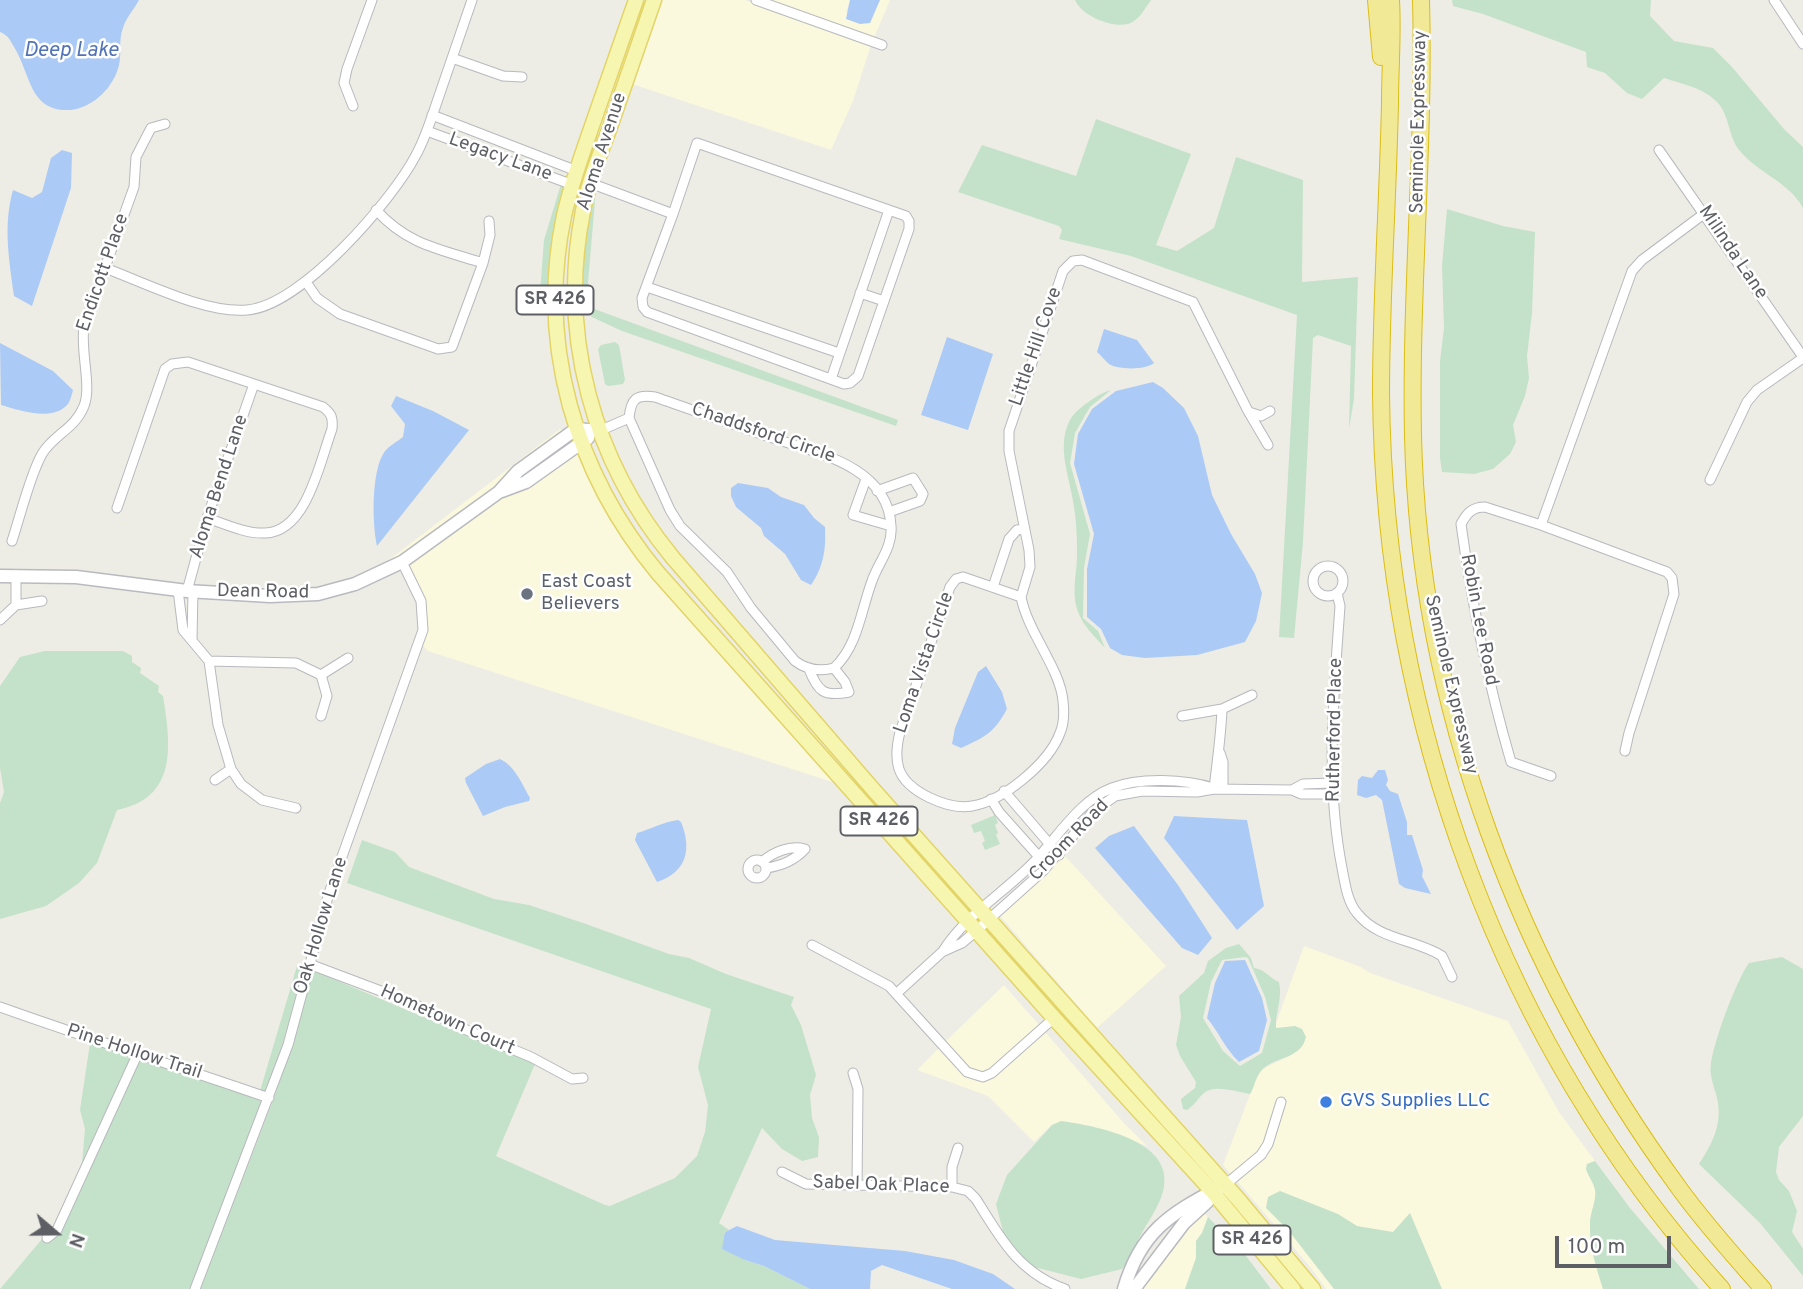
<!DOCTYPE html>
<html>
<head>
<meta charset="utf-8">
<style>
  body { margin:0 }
  #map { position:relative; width:1803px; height:1289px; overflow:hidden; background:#edede5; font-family:Overpass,sans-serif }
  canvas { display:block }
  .north { position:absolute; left:21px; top:1198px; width:70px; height:70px; -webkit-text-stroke:5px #fff; paint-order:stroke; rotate:110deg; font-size:19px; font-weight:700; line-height:28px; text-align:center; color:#5d5f64 }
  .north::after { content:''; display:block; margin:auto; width:24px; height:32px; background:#5d5f64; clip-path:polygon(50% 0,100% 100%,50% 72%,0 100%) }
  .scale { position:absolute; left:1555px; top:1236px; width:116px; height:32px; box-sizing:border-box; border:4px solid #5d5f64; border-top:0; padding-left:9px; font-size:21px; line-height:24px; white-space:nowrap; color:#5d5f64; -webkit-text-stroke:5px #fff; paint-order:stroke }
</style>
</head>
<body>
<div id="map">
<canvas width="1803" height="1289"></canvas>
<div class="north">N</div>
<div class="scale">100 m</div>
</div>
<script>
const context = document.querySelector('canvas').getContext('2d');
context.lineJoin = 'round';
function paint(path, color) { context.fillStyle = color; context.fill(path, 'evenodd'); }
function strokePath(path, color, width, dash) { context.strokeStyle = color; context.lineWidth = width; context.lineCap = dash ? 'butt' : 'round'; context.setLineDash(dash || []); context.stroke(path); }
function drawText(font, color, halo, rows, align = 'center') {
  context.font = font + ' Overpass,sans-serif'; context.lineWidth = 5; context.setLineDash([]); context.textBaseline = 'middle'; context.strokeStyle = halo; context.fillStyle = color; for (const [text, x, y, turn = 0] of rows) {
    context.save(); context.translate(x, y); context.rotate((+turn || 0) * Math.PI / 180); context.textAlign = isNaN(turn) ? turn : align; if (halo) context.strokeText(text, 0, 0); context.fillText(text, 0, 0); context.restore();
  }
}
paint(new Path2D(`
  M640,0h9l-50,144 -8,-2z
  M658,0h87l126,45 -18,56 -22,49 -199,-66z
  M766,0h84l-4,12 24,11 10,-23h10l-16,38z
  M560,429l4,4 -68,56 -106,74 -1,-3z
  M578,450l14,30 240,302 -404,-131 -6,-6 5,-15 -20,-67 92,-65z
  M1065,856l101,110 -69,62 -97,-112z
  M1304,946l57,21 9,6 138,48 51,91 36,49 -8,3 -1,5 9,18 1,7 -6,26v18l3,17 10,34h-277l-15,-21 -74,-87 27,-23 8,-11 15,-47 -9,-2 -14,44 -7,11 -26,21 -8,-9 33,-86 6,-10 31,-15 -17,-26v-5z
  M1004,985l35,40 -49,45 -8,3 -13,-4 -24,-27z
  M1045,1032l78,90 24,24 -32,-12 -53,-13 -10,4 -18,17 -46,-46 -71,-26 22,-22 26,28 10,4 18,-1z
  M1203,1212l5,5 -6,16 -6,8v17l-11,31h-45l47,-63z`), '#faf8dd');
paint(new Path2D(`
  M1075,0h76c-6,8 -12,21 -23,24 -17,4 -46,-8 -53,-24z
  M1452,0h199l-1,16 24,25 39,7 19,19 52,62 19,18v61c-14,-26 -45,-35 -63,-57 -12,-13 -10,-36 -23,-49 -13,-14 -35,-18 -53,-24l-22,21 -15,-6 -22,-20 -18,-6 -1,-15 -103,-38 -30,-8z
  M1096,119l95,35 -35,91 21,6 37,-23 22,-71 67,23 -1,102 56,-5 -4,122 -5,30 2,-83 -33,-11 -5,3 -10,204 -9,96 -15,-1 18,-322 -166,-59 -72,-17 3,-9 -3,-4 -101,-34 24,-47 94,31z
  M561,184l6,3 -16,110 -11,-5 4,-52z
  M593,188l3,1 -10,117 312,114 -2,6 -274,-95 -43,-20 1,-44z
  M1447,209l56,17 32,6 -3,81 -5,43 2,22 -4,18 -12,29 3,17 -6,12 -17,15 -19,5 -32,-2 -2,-14v-97l4,-33 -2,-62z
  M615,342l4,3 6,35 -2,4 -15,2 -3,-2 -7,-35 3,-4z
  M1111,390l-21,17 -15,26 -5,30 20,71 -6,34 -1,50 15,13 7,17c-11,-12 -23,-23 -28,-39 -6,-19 1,-40 0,-59 0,-16 -1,-33 -4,-49 -4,-25 -16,-54 -4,-79 5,-12 30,-29 42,-32z
  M45,651h78l9,5v6l9,6 -1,5 19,13 -1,6 5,4c8,49 15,102 -46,114l-20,53 -18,20 -33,23 -46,13v-116l4,-11 -4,-24v-82l20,-29z
  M995,815l3,8 -3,2 3,8 -2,2 4,9 -15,6 -3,-7 3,-2 -4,-10 -7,2 -3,-8z
  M362,840l33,12 14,15 85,32 35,6 57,19 83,30 20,4 37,16 68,23 -3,8 10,20 15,50 -6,20 2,23 7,19 -1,20 -16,4 -20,-12 -20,-21 -43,95 10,7 -5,2 21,28 19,6 46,23h-610l72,-186 20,-57 20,-76 223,94 -39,92 109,49 5,1 65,-28 22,-22 8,-24 3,-27 -10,-38 13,-58 -364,-126z
  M1239,944l12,14 3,10c11,1 15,10 25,14 4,17 -4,30 -3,46l19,-2 7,3 4,8c-5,22 -29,19 -43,32 -8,7 -8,18 -13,25 -13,-2 -36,-10 -46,-1 -7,6 -9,12 -17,17l-4,-1 -2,-10 14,-11 1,-6 -16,-26 -4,-11 5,-28 -2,-21 25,-23 4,-12 18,-13zM1245,957l3,1 17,39 6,23 -9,33 -22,13 -17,-15 -20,-33 8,-36 11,-22z
  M1782,957l21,12v147l-24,31 -3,25 3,8 10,11 8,20 -5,21 11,17v27l-43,-53 -61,-59c14,-22 25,-42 17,-70 -3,-10 -7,-21 -5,-31 3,-22 25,-82 38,-100z
  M297,966l7,1 -21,76 -17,50 -6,-2z
  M90,1043l42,12 -50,108 3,-34 -5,-19z
  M141,1058l122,42 -73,189h-190l42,-50 5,4 13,-10z
  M1061,1121c35,5 112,19 103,66 -3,16 -13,30 -21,44 -8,13 -12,27 -21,38l-41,10 -47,-12 -11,-8 -20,-27 -7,-28 11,-29 45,-50z
  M1595,1161l35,47 69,81h-96c-7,-22 -14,-43 -13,-66 0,-11 7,-23 5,-33 -1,-7 -7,-14 -9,-21l1,-5z
  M1280,1191l58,23 19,12 36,6 17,-19 32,76h-108l-45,-58 -23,-23 2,-11z
  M1208,1217l38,39 25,33h-86l11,-31v-17l6,-8z`), '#c4e2c9');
paint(new Path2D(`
  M0,0h139c-5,10 -13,17 -16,28 -5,13 -1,24 -4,37 -5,22 -26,43 -49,45 -41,2 -39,-36 -56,-63 -4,-7 -6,-12 -14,-15z
  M850,0h30l-10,23 -10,1 -14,-5z
  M62,150l10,3 -1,35 -39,118 -18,-10c-5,-36 -11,-71 -1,-106l19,8 10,-6 9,-34z
  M1104,329l33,11 17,23c-8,7 -35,7 -45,1 -4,-3 -8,-9 -12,-12z
  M947,337l46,17 -25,76 -47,-15z
  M0,343l53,28 20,19c-1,4 -3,12 -6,15 -16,17 -48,5 -66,0z
  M1153,382l10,6 21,20 14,28 14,59 19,39 24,40 7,19 -6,28 -11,21 -48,13 -52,3 -23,-3 -12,-7 -9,-19 -14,-12v-48l7,-35 -20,-70 4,-30 14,-25 24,-18z
  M396,396l37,15 36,19 -92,116c-5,-23 -6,-76 8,-95 4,-5 13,-10 18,-14l2,-13 -14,-18z
  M738,483l30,5 13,9 23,8 10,13 11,9c1,22 -1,39 -14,58l-10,-5 -16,-26 -21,-18 -3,-8 -25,-21 -5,-11v-8z
  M986,666l16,26 5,17c-13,24 -22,28 -46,39l-9,-4 3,-16 23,-56z
  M500,759c15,7 22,25 30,39l-1,3 -24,6 -22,9 -17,-33 -1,-5 21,-14z
  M1378,770h7l3,10 -2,5 4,6 8,3 9,28v13h5l11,35 -1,6 9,18 -26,-6 -6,-4 -17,-84 -6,-5 -10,3 -9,-3 1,-15 4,-4 10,2z
  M1174,816l73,4 17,86 -27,24 -73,-92z
  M678,820l3,2c11,27 6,50 -24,60l-22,-42 2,-7c14,-4 26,-11 41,-13z
  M1134,826l44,59 34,53 -14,17 -16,-7 -87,-100 14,-12z
  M1245,960l17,38 5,22 -8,31 -20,11c-15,-15 -19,-28 -32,-44l8,-35 10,-22z
  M737,1226l38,14 130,11 49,9 39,14 22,15h-63l-70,-24 -11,6 -1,18h-60l-46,-23 -19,-6 -23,-11 3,-17z`), '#accaf6');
const street = new Path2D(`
  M756,0l126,45
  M1774,0l29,44
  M452,58l51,18 19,1
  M353,106l-9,-23 3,-14 25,-69
  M432,115l145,56
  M427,131l146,54
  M1659,150l144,207
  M590,183l83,31 -31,84 1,9 4,5 197,72 6,-1 8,-7 51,-147v-8l-3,-5 -209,-73 -24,71
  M483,263l7,-28 -1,-14
  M105,268c38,14 101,46 142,42 54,-4 145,-109 169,-155 10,-18 16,-39 23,-59 11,-32 22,-64 33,-96
  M306,282l11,16 23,16 98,35 14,-2 31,-84c-44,-14 -75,-18 -107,-53
  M647,287l192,66
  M860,293l24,8
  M831,379l58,-169
  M1249,412l12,4 9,-5
  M599,431l30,-13
  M866,479l-13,36 38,11
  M1710,480l37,-78 10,-12 46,-32
  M877,491l36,-13 10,16 -3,7 -31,11
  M117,508l48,-139 7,-5 16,-2 135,45c9,7 10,11 9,22 -12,32 -25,103 -67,104 -19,1 -40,-9 -58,-15
  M1541,525l91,-254 10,-11 63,-47
  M12,541c8,-24 18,-66 30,-87 11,-19 33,-25 42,-48 8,-20 -4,-55 0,-80l50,-139 2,-30 15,-29 14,-4
  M1313 581a15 15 0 1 1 30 0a15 15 0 1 1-30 0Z
  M963,577l58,20c7,36 39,71 42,104 1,9 1,23 -3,32 -11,30 -57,68 -88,73 -24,4 -65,-14 -73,-37 -4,-12 -2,-25 1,-37l50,-145 6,-8z
  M993,587l16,-48 8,-9 7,-1
  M178,590l5,40 26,31 9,64 13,44 10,15 21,16 34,8
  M187,591l20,-73 47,-134
  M1337,593l3,13c-6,87 -15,175 2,262 3,15 5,33 15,45 21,27 58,26 85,43l10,21
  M1021,597l9,-30 -1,-17 -20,-99v-20l54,-160 10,-10 9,-1 111,42 55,109 20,34
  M16,605l26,-4
  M0,620l16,-15v-30
  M192,640l1,-49
  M209,661l87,2 25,12 6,21 -6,20
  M809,669c9,23 15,28 40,23l-4,-10 -11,-14c24,-22 27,-58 38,-87 6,-18 21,-34 19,-55 -3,-63 -83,-75 -130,-92 -36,-12 -71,-25 -106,-37 -19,-3 -24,2 -26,21l41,92 10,16 47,46 24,36 44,53c12,9 24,11 39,7
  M321,675l27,-17
  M1182,716l40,-7 30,-14
  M1220,753l3,9v27
  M1551,776l-40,-14c-23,-79 -39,-157 -50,-238 6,-11 11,-17 24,-17l56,18 126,47 5,6 2,16 -45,139 -4,18
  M215,780l16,-11
  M1214,789c3,-27 7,-53 8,-80
  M1292,790l11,-6 29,-1
  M1004,791l55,64
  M991,799l8,13 42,47
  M748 869a9 9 0 1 1 18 0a9 9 0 1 1-18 0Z
  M762,862c11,-10 28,-17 43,-13 -11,12 -24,17 -39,19
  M812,945l77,41 78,86 16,5 9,-4 62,-55
  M943,951c21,-34 59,-57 88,-86 25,-25 47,-64 81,-77 27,-11 74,-9 101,0
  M309,964l101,38 52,26 69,29 41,22 11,-1
  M896,994l46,-42 20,-9 14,-12 67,-60 50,-59 22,-16 27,-5 55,1 17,-3 78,1 9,4h31
  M0,1007c89,32 180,60 269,91
  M853,1073l5,16 -1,97
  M782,1172l24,12 146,3 16,4 8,8c24,39 43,74 89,90
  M1225,1185l36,-30 7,-11 13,-42
  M952,1187v-20l6,-19
  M47,1238l10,-8 81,-177
  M195,1289l93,-244 41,-152 94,-263 -2,-29 -19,-39`);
const secondary = new Path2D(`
  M502,491l24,-9 62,-44
  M0,576l76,1 111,14 83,5 48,-2 37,-10 47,-22 97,-70 19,-21 58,-42 23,2
  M1124,1289c16,-56 45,-75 95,-101
  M1134,1289l50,-66 23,-21 5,-10`);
const primary = new Path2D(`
  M636,0c-14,40 -28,80 -42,120 -11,32 -23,64 -30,96 -27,128 11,257 94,357l396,445 158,173 81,98
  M654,0c-15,43 -30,87 -45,130 -10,27 -21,53 -26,81 -25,124 10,250 90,347l198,229 367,412 75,90`);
const highway = new Path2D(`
  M1376,0l5,57
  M1391,0c2,34 -1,69 -1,103 -2,97 -9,194 -9,290 3,328 120,651 341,896
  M1421,0c4,145 -11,291 -8,436 6,271 107,534 266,752 26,36 55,68 84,101`);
strokePath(street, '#b7b9bd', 11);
strokePath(secondary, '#b8babf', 15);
strokePath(primary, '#e3d468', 17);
strokePath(highway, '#dbbd17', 18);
strokePath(street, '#fff', 9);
strokePath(secondary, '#fff', 12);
strokePath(primary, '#f7f6b1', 14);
strokePath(highway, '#f2e997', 16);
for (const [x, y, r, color] of [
  [527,594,7,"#6b7280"],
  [1326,1102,7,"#3f7fe0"]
]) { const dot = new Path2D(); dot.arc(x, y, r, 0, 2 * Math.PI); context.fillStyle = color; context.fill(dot); strokePath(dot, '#fff', 2.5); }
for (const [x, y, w] of [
  [555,300,77],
  [879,821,77],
  [1252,1240,77]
]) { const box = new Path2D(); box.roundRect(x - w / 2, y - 14.5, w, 29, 5); context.fillStyle = '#fff'; context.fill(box); strokePath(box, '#5d5f64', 2); }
drawText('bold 18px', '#5d5f64', null, [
  ["SR 426",555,300],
  ["SR 426",879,821],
  ["SR 426",1252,1240]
]);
drawText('19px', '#5d5f64', '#fff', [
  ["Seminole Expressway",1420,122,-89],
  ["Aloma Avenue",603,152,-72],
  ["Legacy Lane",500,158,20],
  ["Milinda Lane",1732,253,56],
  ["Endicott Place",104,273,-71],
  ["Little Hill Cove",1037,347,-71],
  ["Chaddsford Circle",763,434,19],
  ["Aloma Bend Lane",220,487,-72],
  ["Dean Road",263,593,1],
  ["Robin Lee Road",1478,620,79],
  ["Loma Vista Circle",925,663,-71],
  ["Seminole Expressway",1450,685,77],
  ["Rutherford Place",1336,730,-89],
  ["Croom Road",1070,841,-46],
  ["Oak Hollow Lane",322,926,-73],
  ["Hometown Court",447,1021,24],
  ["Pine Hollow Trail",134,1053,18],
  ["Sabel Oak Place",881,1186,2]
]);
drawText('19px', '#5b616d', '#fff', [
  ["East Coast",541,583],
  ["Believers",541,605]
], 'left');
drawText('19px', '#366cbe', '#fff', [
  ["GVS Supplies LLC",1340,1102]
], 'left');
drawText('italic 21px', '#5173b7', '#fff', [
  ["Deep Lake",71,52]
]);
</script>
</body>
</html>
